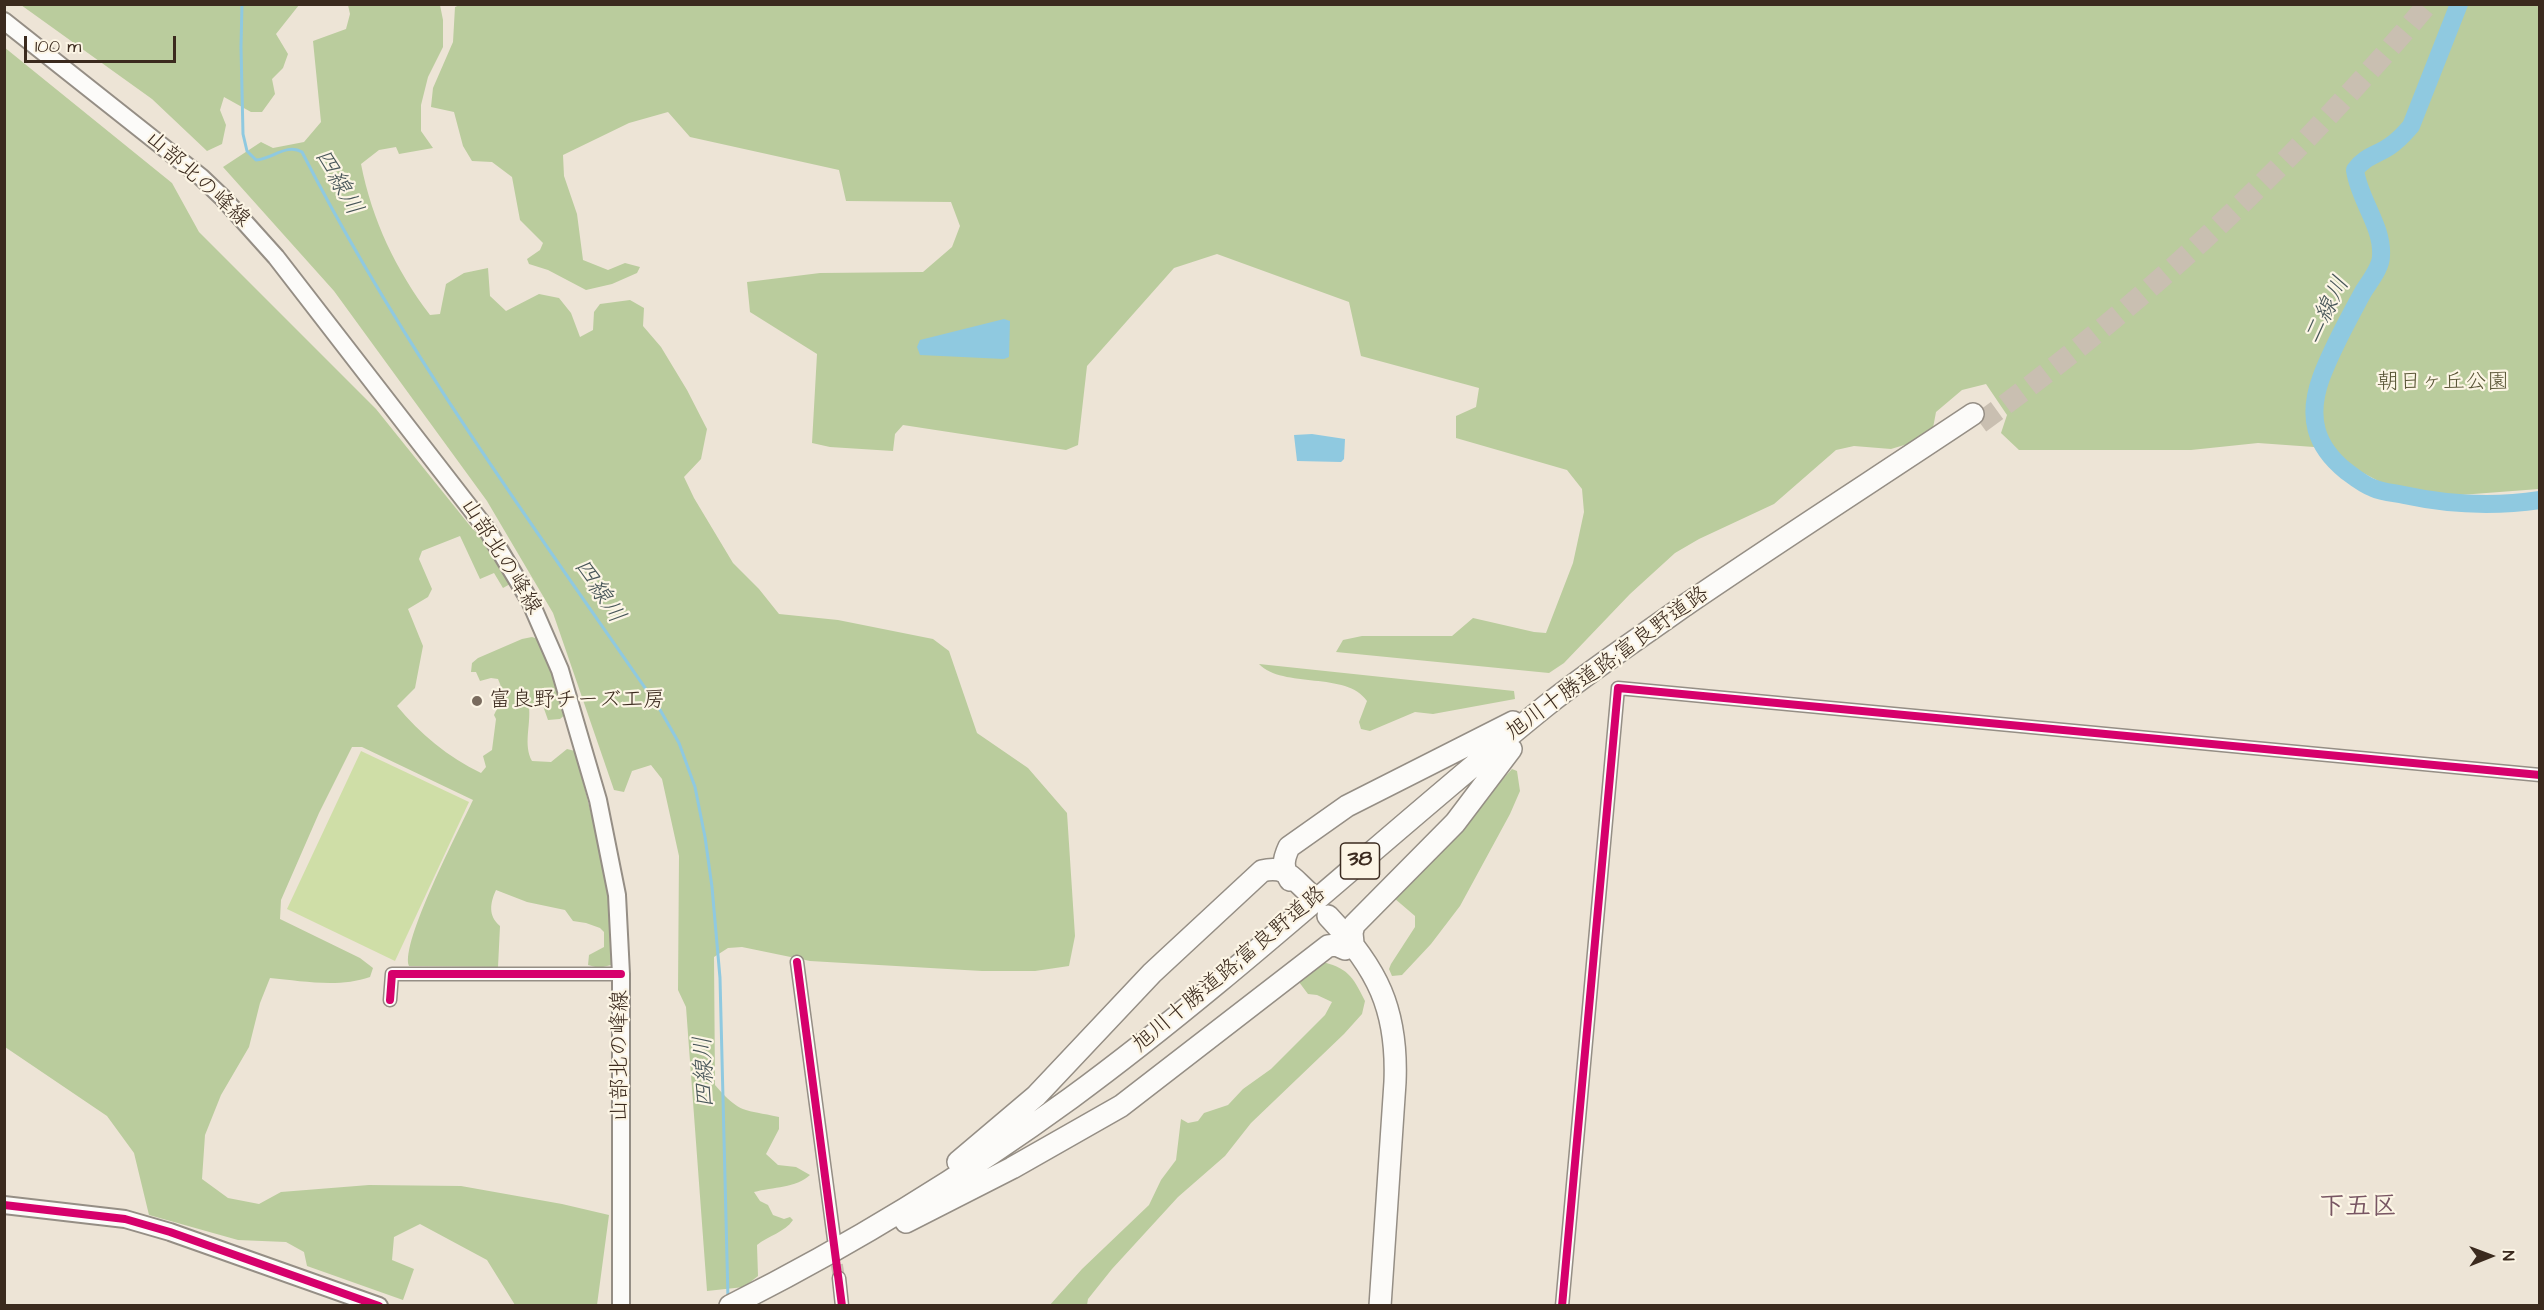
<!DOCTYPE html>
<html>
<head>
<meta charset="utf-8">
<style>
  body { margin:0 }
  #map { position:relative; width:2544px; height:1310px; overflow:hidden; background:#ede4d6; font-family:"Architects Daughter",sans-serif }
  canvas { display:block }
  .frame { position:absolute; inset:0; border:6px solid #3b2a1e; pointer-events:none }
  .north { position:absolute; left:2460px; top:1226px; width:60px; height:60px; -webkit-text-stroke:4px #fcf5e5; paint-order:stroke; rotate:89deg; font-size:16px; font-weight:700; line-height:24px; text-align:center; color:#3b2a1e }
  .north::after { content:''; display:block; margin:auto; width:21px; height:27px; background:#3b2a1e; clip-path:polygon(50% 0,100% 100%,50% 72%,0 100%) }
  .scale { position:absolute; left:24px; top:36px; width:152px; height:27px; box-sizing:border-box; border:3px solid #3b2a1e; border-top:0; padding-left:8px; font-size:18px; line-height:21px; white-space:nowrap; color:#3b2a1e; -webkit-text-stroke:4px #fcf5e5; paint-order:stroke }
</style>
</head>
<body>
<div id="map">
<canvas width="2544" height="1310"></canvas>
<div class="frame"></div>
<div class="north">N</div>
<div class="scale">100 m</div>
</div>
<script>
const context = document.querySelector('canvas').getContext('2d');
context.lineJoin = 'round';
function paint(path, color) { context.fillStyle = color; context.fill(path, 'evenodd'); }
function strokePath(path, color, width, dash) { context.strokeStyle = color; context.lineWidth = width; context.lineCap = dash ? 'butt' : 'round'; context.setLineDash(dash || []); context.stroke(path); }
function drawText(font, color, halo, rows, align = 'center') {
  context.font = font + ' "Architects Daughter","Klee One",sans-serif'; context.lineWidth = 4.5; context.setLineDash([]); context.textBaseline = 'middle'; context.strokeStyle = halo; context.fillStyle = color; for (const [text, x, y, turn = 0] of rows) {
    context.save(); context.translate(x, y); context.rotate((+turn || 0) * Math.PI / 180); context.textAlign = isNaN(turn) ? turn : align; if (halo) context.strokeText(text, 0, 0); context.fillText(text, 0, 0); context.restore();
  }
}
paint(new Path2D(`
  M361,751l108,51 -74,159 -108,-52z`), '#cfdea7');
paint(new Path2D(`
  M462,4l2077,1v484l-92,7 -63,-12 -70,-37 -56,-4 -67,7h-172l-18,-17 6,-18 -21,-31 -24,6 -26,22 -3,16 -22,15 -20,6 -37,-3 -18,4 -62,54 -75,35 -24,14 -45,41 -66,69 -15,10 -213,-21 7,-12 19,-4h90l21,-18 61,14 12,1 27,-70 11,-51 -2,-23 -15,-19 -111,-32v-22l20,-9 3,-19 -118,-32 -12,-54 -132,-48 -43,14 -87,98 -9,79 -12,5 -163,-25 -8,9 -2,17 -63,-4 -18,-4 5,-89 -67,-42 -3,-30 73,-9 103,-1 29,-25 8,-21 -9,-24 -105,-1 -7,-31 -149,-33 -22,-25 -39,11 -66,32 1,21 13,38 6,46 25,10 17,-7 15,4 -3,6 -25,11 -26,6 -38,-20 -19,-6 -2,-5 13,-9 3,-7 -23,-23 -8,-43 -20,-15 -20,-1 -9,-15 -9,-34 -23,-5 2,-19 20,-46 2,-35z
  M21,5h278l-23,29 12,20 -5,14 -11,11 3,15 -13,18h-11l-27,-15 -4,13 6,15 -4,19 -15,7 -55,-52z
  M348,5h92l3,15v27l-15,30 -7,28v26l12,17 -34,6 -3,-7 -17,3 -18,14c11,56 35,106 69,151l10,-1 6,-30 18,-11 24,-5 2,28 16,15 33,-17 20,4 12,15 9,24 13,-7 1,-18 6,-8 30,-4 14,8 -1,18 18,21 26,43 20,39 -6,30 -17,18 10,21 39,65 26,26 20,25 59,6 95,19 16,12 28,82 51,35 39,45 8,123 -6,30 -34,5h-53l-172,-10 -68,-14 -14,1 -14,9 1,128c26,30 29,24 64,32v12l-13,25 12,11 18,2 14,8c-14,13 -37,12 -56,17l6,9 8,4 5,10 11,4 6,-2 3,3c-8,12 -25,16 -36,25l1,31 -14,11 -37,4 -21,-284 -8,-17 1,-134 -17,-77 -11,-14 -19,6 -8,21 -10,-2 -61,-177 -66,-112 -153,-210 -111,-124 38,-25 12,6 31,-6 17,-20 -8,-81 33,-12 4,-15z
  M4,47l168,136 27,49 177,177 95,118 12,12 27,45 -7,4 -9,-15 -14,6 -20,-43 -38,15 -3,8 13,30 -4,8 -20,12 15,37 -8,42 -18,18c23,28 51,51 84,67l5,-6 -3,-11 9,-6 4,-31 -2,-4 10,-21 -6,-15 -7,-1 -11,3 -4,-9h-5l1,-9 6,-5 44,-19 10,-2 9,3 25,74 -6,5 -12,1 -6,-17 -7,-1 -6,5c2,18 -6,38 3,54l19,1 16,-13 8,2 36,140 4,73 -16,4 -11,-3 1,-10 15,-8v-15l-4,-4 -14,-5 -13,-2 -8,-11 -38,-8 -31,-12c-6,13 -8,26 4,36l-2,41 -89,-1c-9,-23 51,-138 64,-166l-111,-53h-10l-33,66 -38,87 -1,19 80,39 13,10 -3,9c-31,11 -68,4 -100,1l-10,25 -11,44 -28,48 -16,40 -3,44 26,19 31,6 22,-12 88,-7 92,1 101,18 47,11 -12,90h-82l-28,-45 -67,-36 -26,13 -2,23 22,9 -11,31 -96,-34 -3,-14 -18,-10 -48,-2 -89,-25 -15,-62 -27,-37 -102,-69z
  M1259,664l255,27 1,8 -82,15 -18,-2 -45,19 -9,-2 -2,-7 8,-21c-20,-30 -84,-12 -108,-37z
  M1512,769l5,2 3,20 -10,23 -50,92 -29,38 -29,31 -10,1 -3,-7 2,-5 24,-37v-11l-21,-18z
  M1319,961c29,7 33,14 46,40l-3,13 -18,20 -93,89 -26,33 -47,41 -66,72 -24,30 -1,6 -38,1 33,-37 67,-64 12,-25 15,-20 5,-41 7,4 10,-2 6,-8 24,-8 15,-16 28,-20 54,-54 7,-13 -15,-7 -9,-1 -9,-12z`), '#bacc9d');
paint(new Path2D(`
  M1004,319l6,2 -1,36 -5,2 -84,-4 -3,-8 3,-7z
  M1312,434l33,5 -1,20 -3,3 -44,-1 -3,-26z`), '#8fc9e0');
strokePath(new Path2D(`
  M242,4l-1,43 2,87 4,17 9,9c16,-1 31,-17 46,-8 100,196 232,375 357,556l20,35 16,44 10,50 7,50 8,91 8,321`), '#8fc9e0', 3);
strokePath(new Path2D(`
  M2459,4l-48,122c-6,7 -12,14 -21,20 -13,9 -25,10 -35,24 4,30 28,56 26,86 0,12 -12,26 -18,36 -15,28 -31,56 -42,86 -14,39 -6,68 25,93 8,6 18,14 27,17 9,4 21,5 31,7 46,10 89,12 136,5`), '#8fc9e0', 18);
strokePath(new Path2D(`
  M834,1247l5,31`), '#c9bfb1', 12, [12, 6]);
strokePath(new Path2D(`
  M1980,423c167,-121 315,-261 448,-419`), '#c9bfb1', 21, [21, 10]);
const street = new Path2D(`
  M797,962l37,277
  M390,1000l2,-26h229
  M839,1278l3,28
  M1562,1306l56,-618 922,87`);
const secondary = new Path2D(`
  M4,21l197,156 22,21 53,59 212,274 42,70 30,69 38,130 19,95 4,79v332
  M4,1205l121,14 45,13 209,74`);
const highway = new Path2D(`
  M1290,880c-8,-13 -7,-20 -1,-33l58,-41 166,-84
  M1328,916c49,52 70,93 67,166l-15,224
  M1353,943l-1,-10 2,-8 101,-102 56,-74
  M958,1162l78,-66 116,-123 110,-102c24,-6 30,7 47,22
  M906,1222l106,-54 109,-62 207,-160 8,-1 9,4
  M730,1306c119,-60 234,-130 341,-208 166,-122 316,-264 476,-393 44,-35 91,-66 137,-99 95,-65 193,-128 289,-192`);
strokePath(street, '#958e85', 15);
strokePath(secondary, '#958e85', 20);
strokePath(highway, '#958e85', 24);
strokePath(street, '#fcfbf9', 12);
strokePath(secondary, '#fcfbf9', 16);
strokePath(highway, '#fcfbf9', 21);
strokePath(new Path2D(`
  M797,962l45,344
  M390,1000l2,-26h229
  M4,1205l121,14 45,13 209,74
  M1562,1306l56,-618 922,87`), '#d6006c', 8);
for (const [x, y, r, color] of [
  [477,701,6,"#796b5e"]
]) { const dot = new Path2D(); dot.arc(x, y, r, 0, 2 * Math.PI); context.fillStyle = color; context.fill(dot); strokePath(dot, '#fcf5e5', 2); }
for (const [x, y, w] of [
  [1360,861,39]
]) { const box = new Path2D(); box.roundRect(x - w / 2, y - 18, w, 36, 4.5); context.fillStyle = '#fcf5e5'; context.fill(box); strokePath(box, '#3b2a1e', 1.5); }
drawText('bold 21px', '#3b2a1e', null, [
  ["38",1360,861]
]);
drawText('22px', '#3b2a1e', '#fcf5e5', [
  ["山部北の峰線",197,180,42],
  ["山部北の峰線",500,557,58],
  ["旭川十勝道路;富良野道路",1608,664,-36],
  ["旭川十勝道路;富良野道路",1230,970,-40],
  ["山部北の峰線",621,1056,-90]
]);
drawText('22px', '#5a5637', '#fcf5e5', [
  ["朝日ヶ丘公園",2443,383]
]);
drawText('22px', '#3b2a1e', '#fcf5e5', [
  ["富良野チーズ工房",489,701]
], 'left');
drawText('italic 24px', '#485659', '#fcf5e5', [
  ["四線川",337,183,60],
  ["二線川",2328,311,-63],
  ["四線川",598,592,56],
  ["四線川",706,1072,-92]
]);
drawText('bold 26px', '#785663', '#fcf5e5', [
  ["下五区",2358,1209]
]);
</script>
</body>
</html>
